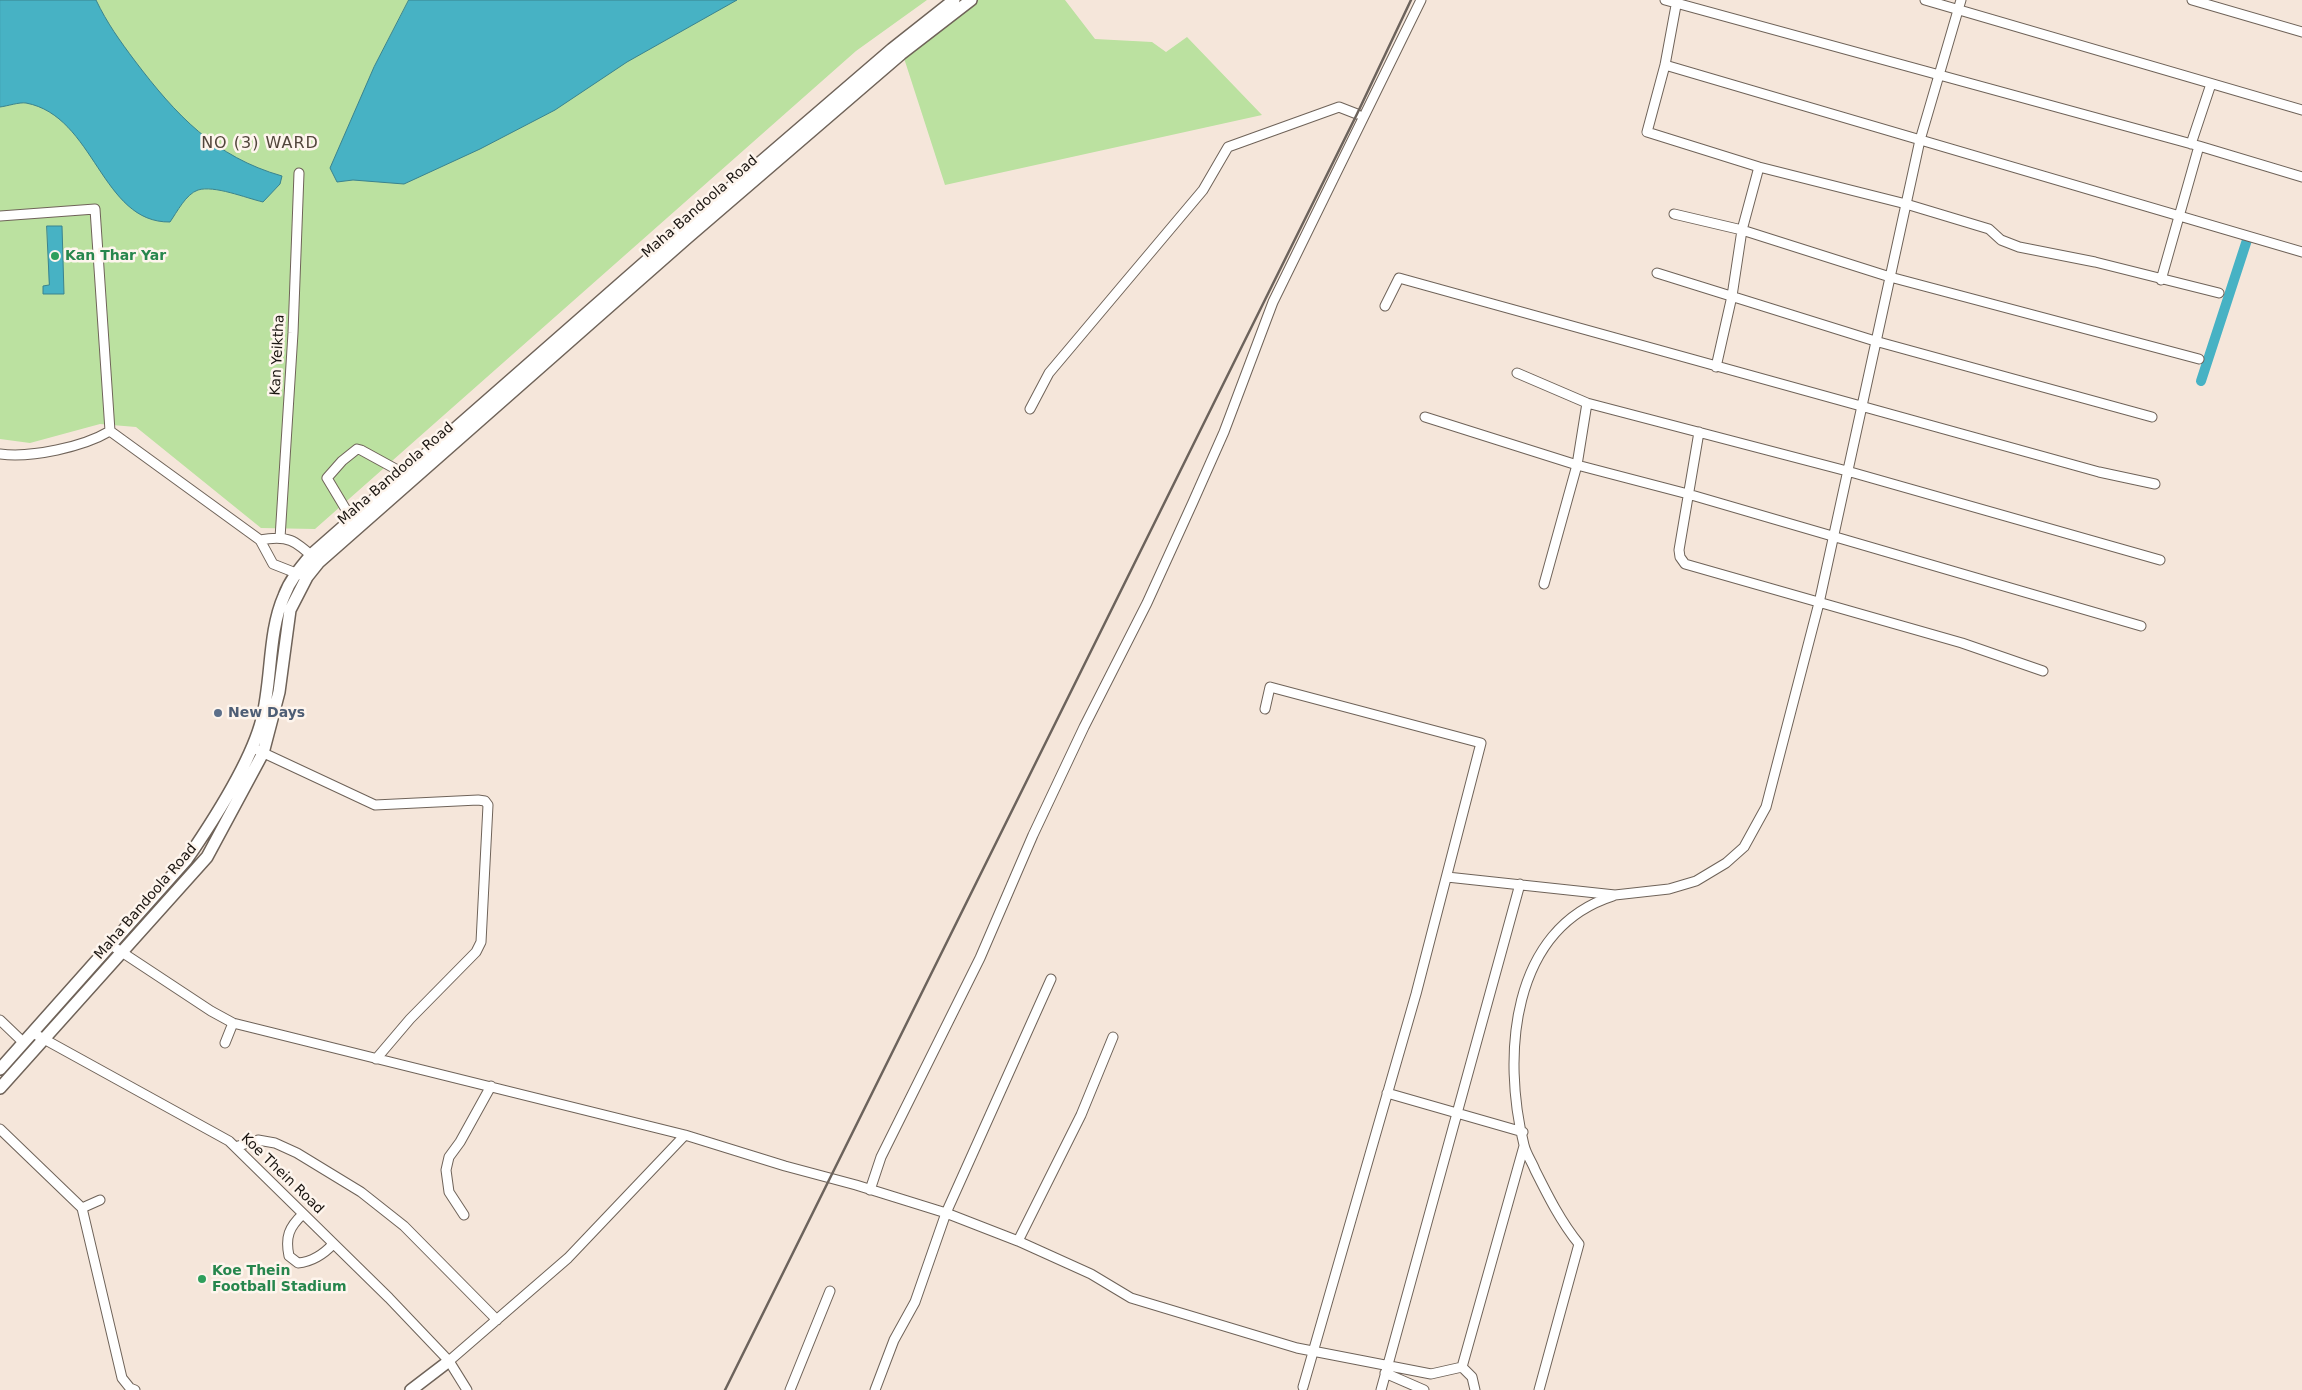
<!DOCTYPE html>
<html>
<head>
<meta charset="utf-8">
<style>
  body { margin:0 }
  canvas { display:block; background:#f5e6da }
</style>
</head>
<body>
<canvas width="2302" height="1390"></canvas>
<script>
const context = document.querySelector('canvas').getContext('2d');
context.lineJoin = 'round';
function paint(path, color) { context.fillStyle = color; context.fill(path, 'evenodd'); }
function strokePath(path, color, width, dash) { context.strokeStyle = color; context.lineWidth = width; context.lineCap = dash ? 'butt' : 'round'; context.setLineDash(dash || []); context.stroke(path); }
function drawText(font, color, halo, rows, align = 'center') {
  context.font = font + ' "DejaVu Sans",sans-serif'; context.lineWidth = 5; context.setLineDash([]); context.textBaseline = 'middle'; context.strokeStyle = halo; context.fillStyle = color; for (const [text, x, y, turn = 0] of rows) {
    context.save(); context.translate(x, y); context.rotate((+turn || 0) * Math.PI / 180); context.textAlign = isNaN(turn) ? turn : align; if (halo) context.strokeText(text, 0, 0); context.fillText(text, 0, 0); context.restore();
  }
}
paint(new Path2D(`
  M0,0h927l-71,51 -541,478 -54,-1 -125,-101 -36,-3 -70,19 -30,-4z
  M974,0h91l30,39 57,3 14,10 21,-15 75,78 -317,70 -43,-133z`), '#bbe1a0');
const water = new Path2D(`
  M0,0h96c11,23 24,41 39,61 41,54 80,96 147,115l-2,8 -17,18c-17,-4 -49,-17 -65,-12 -12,4 -21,22 -28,32 -69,1 -75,-106 -144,-119 -7,-1 -18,3 -26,4z
  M409,0h328l-110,62 -72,48 -75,39 -76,35 -51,-4 -16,2 -7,-14 44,-101z
  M47,226h15l2,68h-21v-8l6,-1z`);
paint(water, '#47b2c4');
strokePath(water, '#3a838e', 1);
strokePath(new Path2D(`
  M2201,381l46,-141`), '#47b2c4', 10);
const street = new Path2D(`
  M1665,0l534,146 103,31
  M1677,0l-12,65 -18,67 112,35 147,37 83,25 12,11 18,7 76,15 124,31
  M1925,0l377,110
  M2192,0l110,32
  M1665,65l637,187
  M2191,144l20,-60
  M1674,214l68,16 148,47 309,82
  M0,216l95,-7 15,222
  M1657,273l218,68 277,76
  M2161,280l38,-134
  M1385,306l14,-28 700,194 56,12
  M1716,367l16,-71 10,-66 17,-63
  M1517,373l70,30 260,68 313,89
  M1030,409l19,-36 154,-183 25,-43 111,-40 18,7
  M1425,417l152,48 111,29 453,132
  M1699,432l-20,118 1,7 5,7 277,79 81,28
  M0,454c32,4 83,-7 110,-23l150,109
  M351,518l-24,-40 15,-17 15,-12 4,1 42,23
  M280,538l13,-205 6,-160
  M260,540c28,-5 35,0 55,19
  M260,540l13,24 28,11
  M1544,584l33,-119 10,-62
  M1265,709l5,-22 211,56 -65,251 -113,393
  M253,748l122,57 103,-5 7,1 3,4 -7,137 -5,10 -66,67 -34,40
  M1447,877l168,18 54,-6 27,-8 30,-18 18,-16 22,-40 53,-204 101,-463 41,-140
  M111,945l100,66 22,12 452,112 100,31 71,19 90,28 72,28 73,33 40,24 166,50 134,26 31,-7 10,10 3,13
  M0,1020l24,23
  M33,1033l196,108 160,157 60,63 18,29
  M225,1043l8,-20
  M1387,1093l136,39
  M0,1129l82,79 18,-8
  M235,1147l23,-7 17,3 22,10 64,39 43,34 93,94
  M870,1190l11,-33 99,-199 53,-123 51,-108 63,-124 46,-101 31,-70 49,-130 148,-302
  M82,1208l40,170 8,10 5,2
  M303,1214c-14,13 -18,23 -14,42l9,7c13,-1 26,-9 35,-19
  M464,1215l-15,-23 -3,-22 3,-13 11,-15 31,-56
  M1018,1241l63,-126 32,-78
  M449,1361l119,-103 117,-123
  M1462,1367l62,-221
  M1385,1373l39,17
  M790,1390l40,-99
  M875,1390l19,-50 21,-38 31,-89 105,-234
  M1381,1390l139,-506
  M1539,1390l40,-146c-18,-22 -31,-48 -44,-74 -3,-8 -9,-16 -11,-25 -22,-88 -14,-216 89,-249`);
const secondary = new Path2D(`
  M0,1069l187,-210c26,-38 64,-96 75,-140 10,-39 6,-87 22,-123 6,-16 16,-28 27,-41l366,-321 215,-185 62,-49
  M0,1088l207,-231 56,-104 16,-61 11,-82 17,-33 12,-15 368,-324 214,-184 70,-54
  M411,1390l38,-29`);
strokePath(street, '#6f6359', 11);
strokePath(secondary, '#6f6359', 14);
strokePath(street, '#fff', 9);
strokePath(secondary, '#fff', 11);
strokePath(new Path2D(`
  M725,1390l632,-1276 54,-114`), '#6c635c', 2.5);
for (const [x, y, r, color] of [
  [55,256,5,"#2e9e5b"],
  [218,713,5,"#5c6f8a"],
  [202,1279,5,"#2e9e5b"]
]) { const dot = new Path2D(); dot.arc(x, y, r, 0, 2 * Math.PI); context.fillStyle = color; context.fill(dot); strokePath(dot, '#fef5ed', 2); }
drawText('14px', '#1a1511', '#fef5ed', [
  ["Maha Bandoola Road",700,207,-41],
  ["Kan Yeiktha",278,355,-87],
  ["Maha Bandoola Road",396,474,-41],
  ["Maha Bandoola Road",146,902,-49],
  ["Koe Thein Road",282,1174,44]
]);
drawText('bold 14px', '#27864d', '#fef5ed', [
  ["Kan Thar Yar",65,256],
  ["Koe Thein",212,1271],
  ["Football Stadium",212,1287]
], 'left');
drawText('bold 14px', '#4e5e75', '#fef5ed', [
  ["New Days",228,713]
], 'left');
context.letterSpacing = '1px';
drawText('16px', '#52463c', '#fef5ed', [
  ["NO (3) WARD",260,144]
]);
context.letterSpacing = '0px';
</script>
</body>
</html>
